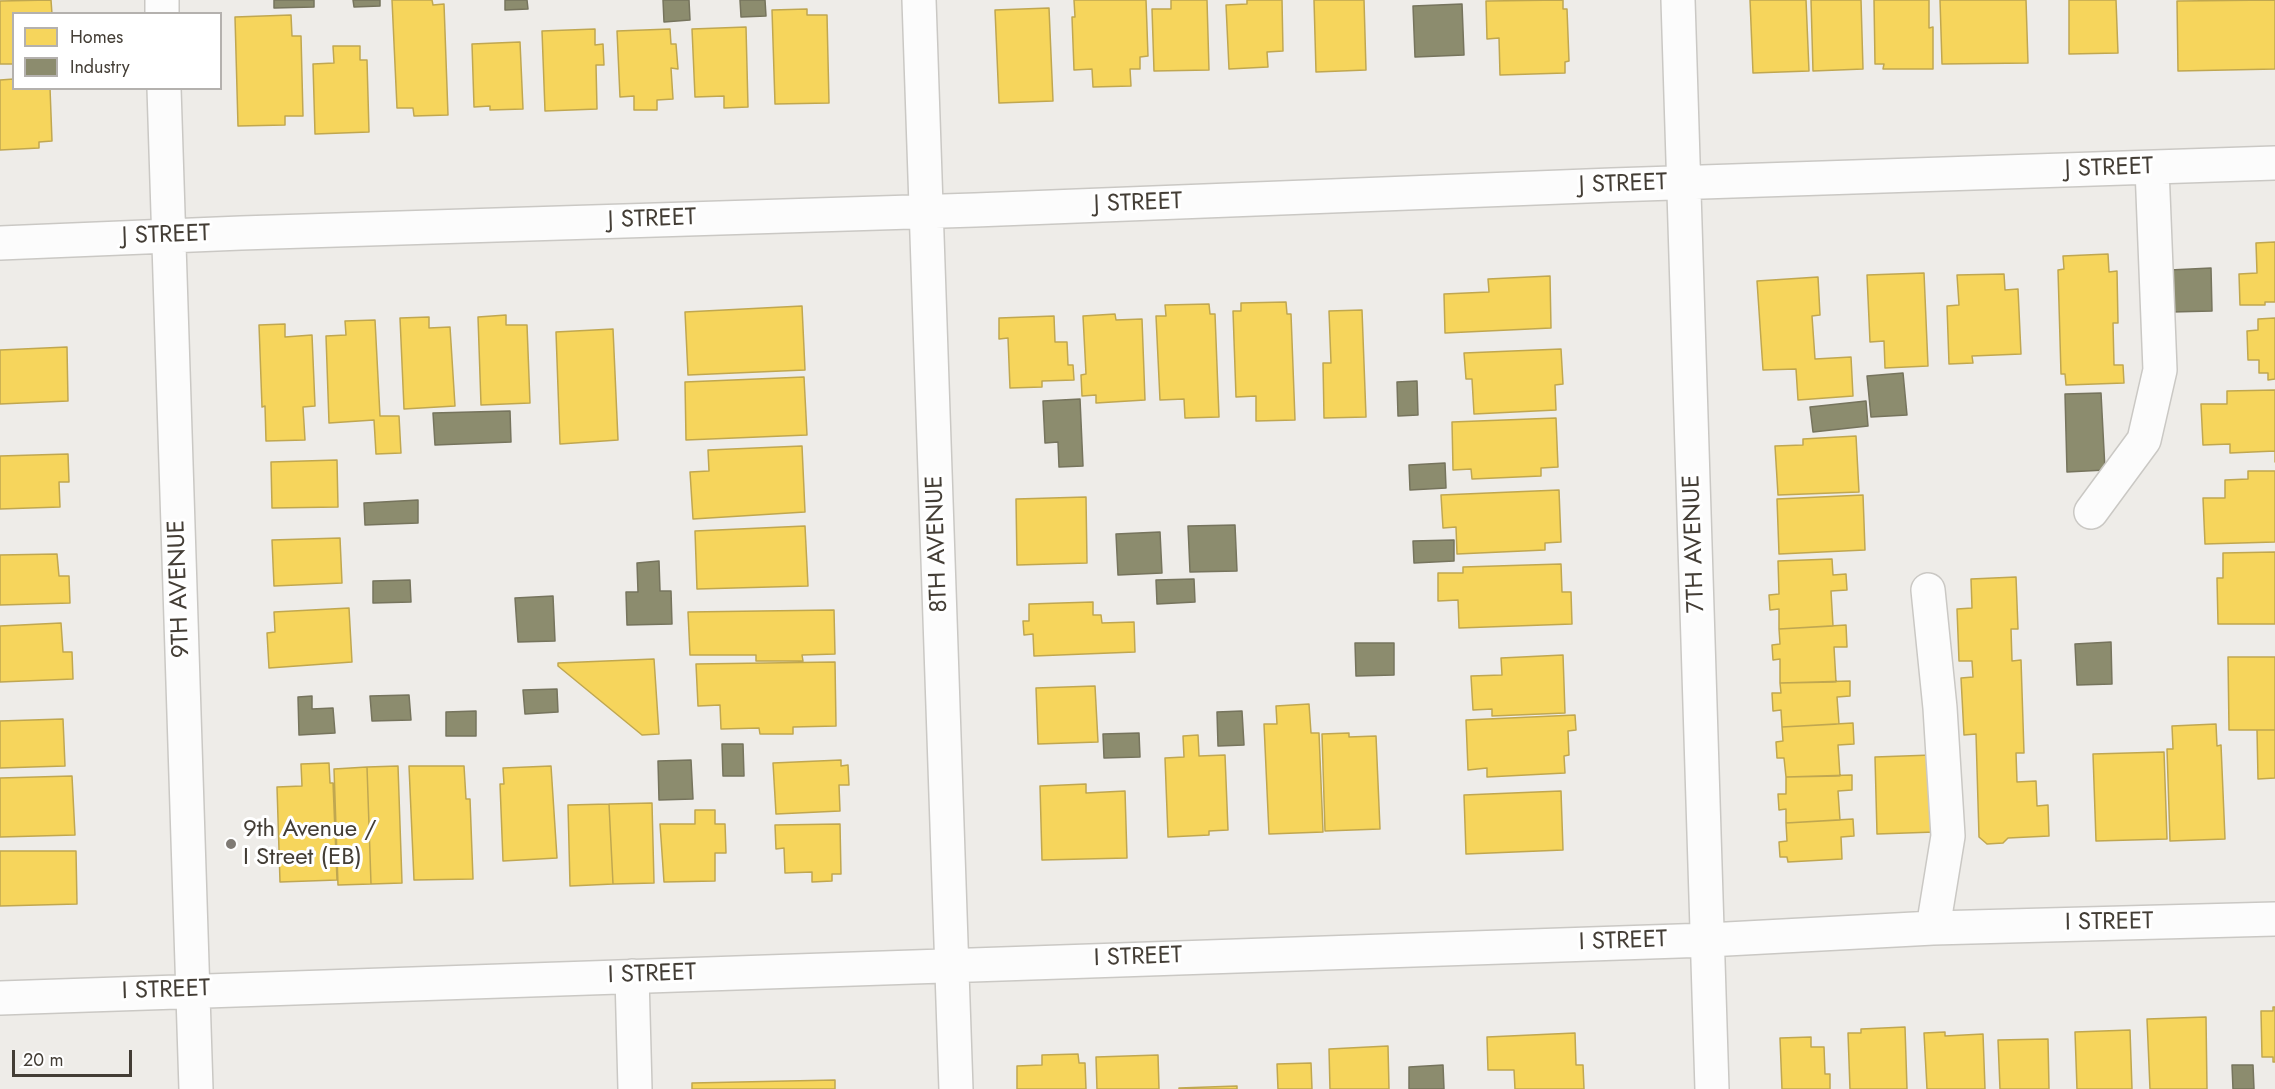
<!DOCTYPE html>
<html>
<head>
<meta charset="utf-8">
<style>
  body { margin:0 }
  #map { position:relative; width:2275px; height:1089px; overflow:hidden; background:#eeece8; font-family:Jost,sans-serif }
  canvas { display:block }
  .legend { position:absolute; left:12px; top:12px; width:210px; height:78px; box-sizing:border-box; background:#fff; border:2px solid #b4b1ae; margin:0; padding:8px 10px; list-style:none; font-size:18px; color:#433d35 }
  .legend li { display:flex; align-items:center; gap:12px; height:30px }
  .legend b { width:30px; border:2px solid #b4b1ae }
  .scale { position:absolute; left:12px; top:1050px; width:120px; height:27px; box-sizing:border-box; border:3px solid #433d35; border-top:0; padding-left:8px; font-size:18px; line-height:21px; white-space:nowrap; color:#433d35; -webkit-text-stroke:4px #fff; paint-order:stroke }
</style>
</head>
<body>
<div id="map">
<canvas width="2275" height="1089"></canvas>
<ul class="legend">
<li><b style="height:16px;background:#f6d55c"></b>Homes</li>
<li><b style="height:16px;background:#8c8c6e"></b>Industry</li>
</ul>
<div class="scale">20 m</div>
</div>
<script>
const context = document.querySelector('canvas').getContext('2d');
context.lineJoin = 'round';
function paint(path, color) { context.fillStyle = color; context.fill(path, 'evenodd'); }
function strokePath(path, color, width, dash) { context.strokeStyle = color; context.lineWidth = width; context.lineCap = dash ? 'butt' : 'round'; context.setLineDash(dash || []); context.stroke(path); }
function drawText(font, color, halo, rows, align = 'center') {
  context.font = font + ' Jost,sans-serif'; context.lineWidth = 6; context.setLineDash([]); context.textBaseline = 'middle'; context.strokeStyle = halo; context.fillStyle = color; for (const [text, x, y, turn = 0] of rows) {
    context.save(); context.translate(x, y); context.rotate((+turn || 0) * Math.PI / 180); context.textAlign = isNaN(turn) ? turn : align; if (halo) context.strokeText(text, 0, 0); context.fillText(text, 0, 0); context.restore();
  }
}
const homes = new Path2D(`
  M51,0l1,14h-38v50h-14v-63z
  M392,0h40l1,5 11,-1 4,111 -34,1 -1,-8h-16z
  M1074,0h72l2,56 -8,1v12h-10l1,17 -38,1 -1,-18 -18,1 -2,-53h3z
  M1171,0h36l2,70 -55,1 -2,-62h19z
  M1247,0h35l1,51 -16,1 1,15 -39,2 -3,-64 21,-1z
  M1314,0h50l2,70 -50,2z
  M1563,0v9h4l2,52 -4,1v11l-65,2 -1,-37 -12,1 -1,-38z
  M1750,0h56l3,71 -56,2z
  M1811,0h50l2,69 -50,2z
  M1874,0h55v28l4,-1v42h-50l1,-5h-9z
  M1940,0h86l2,63 -86,1z
  M2069,0h47l2,53 -49,1z
  M2275,0v69l-97,2 -1,-70z
  M1049,8l4,93 -54,2 -4,-93z
  M807,9v6h20l2,88 -54,1 -3,-94z
  M291,15l1,21h9l2,80h-18v9l-47,1 -3,-109z
  M746,27l2,80 -24,1v-12l-29,1 -3,-68z
  M595,29v16l8,-1 1,21h-8l1,44 -52,2 -3,-80z
  M670,29l1,15h5l2,25 -7,-1 2,31 -16,1v10h-23v-14l-14,1 -3,-66z
  M520,42l3,67 -33,1v-4l-16,1 -2,-63z
  M333,46h27v14h7l2,72 -54,2 -2,-70 21,-1z
  M14,79v9h36l2,53 -13,1v6l-39,2v-70z
  M2275,242v60h-10v3h-25l-1,-31 18,-1 -1,-30z
  M2108,254l1,18 8,-1 1,52h-5l1,42h9l1,18 -58,2 -1,-11h-4l-3,-104 6,-1 -1,-13z
  M1924,273l4,93 -43,2 -1,-27 -14,1 -3,-67z
  M2004,274l1,16 13,-1 3,65 -49,2 1,7 -24,1 -2,-58 12,-1 -2,-30z
  M1550,276l1,52 -106,5 -1,-39 45,-2 -1,-13z
  M1818,277l2,38 -8,1 3,43 36,-2 2,39 -55,4 -2,-31 -33,1 -6,-89z
  M1286,302l1,12h4l4,106 -39,1v-25l-20,1 -3,-86h8v-8z
  M1209,304l1,10h5l4,103 -34,1 -1,-19 -24,1 -4,-84h10l-1,-11z
  M802,306l3,64 -117,5 -3,-63z
  M1362,310l4,107 -42,1 -1,-55h8l-2,-52z
  M1115,314l1,6 26,-1 3,81 -49,3v-8l-14,1 -1,-21 5,-1 -3,-58z
  M506,315v10h21l3,78 -49,2 -3,-88z
  M1054,316l1,26h12l1,23h5l1,15 -32,1v6l-32,1 -2,-50 -9,1v-21z
  M429,317v11l21,-1 5,79 -51,3 -4,-91z
  M2275,318v61l-7,1v-7h-9v-13h-11l-1,-29 11,-1v-11z
  M375,320l5,96h19l2,37 -25,1 -2,-34 -45,3 -3,-87 20,-1 -1,-14z
  M285,324v13l27,-2 3,71 -12,1 2,33 -39,1 -1,-35 -3,1 -3,-82z
  M613,329l5,111 -58,4 -4,-112z
  M67,347l1,54 -68,3v-54z
  M1561,349l2,35 -8,1 1,25 -82,4 -2,-35h-6l-2,-26z
  M804,377l3,58 -121,5 -1,-58z
  M2275,390v72v-11l-45,2v-9l-27,1 -2,-41h26v-13z
  M1556,418l2,49 -17,1v8l-69,3 -1,-10 -18,1 -1,-48z
  M1856,436l3,56 -81,3 -3,-49 28,-1v-6z
  M802,446l3,66 -112,7 -3,-47 19,-1 -1,-21z
  M68,454l1,28h-10l1,25 -60,2v-53z
  M337,460l1,47 -66,1 -1,-46z
  M2248,471h27v71l-70,2 -2,-46h22v-18l23,-1z
  M1559,490l2,52 -16,1v7l-88,4 -1,-27 -13,1 -2,-33z
  M1863,495l2,55 -86,4 -2,-55z
  M1086,497l1,66 -70,2 -1,-66z
  M805,526l3,60 -111,3 -2,-58z
  M340,538l2,45 -68,3 -2,-46z
  M2275,552v72h-57l-1,-46h6v-25z
  M57,554l2,22h10l1,27 -70,2v-50z
  M1832,559l1,16 13,-1 1,16 -16,1 2,35 -54,3v-20l-9,1 -1,-15 10,-1 -1,-33z
  M1561,564l1,28h9l1,32 -113,4 -1,-28 -20,1v-28h25v-6z
  M2016,577l2,52h-7l1,32 9,-1 3,93h-8l1,29 19,-1 1,25 11,-1 1,31 -41,2 -5,5 -16,1 -8,-7 -3,-103 -12,1 -3,-57 12,-1 -1,-16h-13l-2,-52 15,-1 -1,-29z
  M1093,602v13h8l1,8 32,-1 1,30 -101,4 -1,-22 -9,1 -1,-14h6v-17z
  M349,608l3,54 -83,6 -2,-35 8,-1 -1,-20z
  M834,610l1,44 -33,1 1,6h-47v-6h-66l-2,-43z
  M61,623l2,29h9l1,27 -73,3v-56z
  M1846,625l1,22h-13l2,35 -56,1v-24l-7,1 -1,-15 8,-1 -1,-15z
  M1563,655l2,58 -73,3v-7l-19,1 -2,-34 31,-1 -1,-17z
  M2228,657h47v73h-46z
  M654,659l5,75 -17,1 -84,-69v-3z
  M835,662l1,64 -43,1v7h-33l-1,-6 -38,1 -1,-24 -22,1 -2,-42z
  M1850,681v15l-13,1 2,27 -57,3 -1,-17 -8,1 -1,-18h9l-1,-10z
  M1095,686l3,56 -60,2 -2,-56z
  M1309,704l2,29h8l4,99 -54,2 -5,-110h13l-1,-18z
  M1575,715l1,15 -8,1 1,24 -5,1 1,17 -78,4v-9l-19,2 -2,-50z
  M63,719l2,47 -65,2v-47z
  M1853,723l1,21 -16,1 2,31 -54,1 -2,-19h-7l-1,-16 7,-1 -1,-14z
  M2216,724l1,22 4,-1 4,94 -55,2 -3,-92h6l-1,-23z
  M2257,730h18v48l-17,1z
  M1349,733v4l27,-1 4,93 -55,2 -3,-97z
  M1198,735l1,21 26,-1 3,75 -19,1v4l-41,2 -3,-79 19,-1 -1,-21z
  M2164,752l3,87 -71,2 -3,-87z
  M1932,755l3,77 -58,2 -2,-77z
  M841,760v6l7,-1 1,20h-10l1,26 -64,3 -3,-51z
  M329,763l1,20h3l4,97 -57,2 -3,-95 25,-1 -1,-22z
  M398,766l4,117 -31,1 -4,-117z
  M409,766h55l2,33h4l3,80 -59,1z
  M551,766l6,92 -54,3 -3,-77h4l-1,-16z
  M367,767l4,117 -33,1 -4,-116z
  M1852,775v15l-14,1 2,29 -54,3v-14l-7,1 -1,-16h8v-17z
  M72,776l3,59 -75,2v-59z
  M1086,784v9l39,-2 2,67 -85,2 -2,-74z
  M1561,791l2,59 -97,4 -2,-59z
  M652,803l2,80 -41,1 -4,-80z
  M609,804l4,80 -43,2 -2,-81z
  M695,810h20v14h10l1,29h-11v28l-51,1 -4,-58h35z
  M1853,819l1,17 -13,1 1,22 -54,3 -1,-5h-7l-1,-15 8,-1 -1,-18z
  M840,824l1,50h-9v7l-20,1v-10l-27,1 -1,-25 -8,1 -1,-24z
  M0,851h76l1,53 -77,2z
  M2273,1007h2v55h-2v-5h-11l-1,-46h12z
  M2206,1017l1,72h-57l-3,-70z
  M1905,1027l2,62h-57l-2,-56h13v-4z
  M2130,1030l2,59h-55l-2,-57z
  M1945,1032v4l38,-2 2,55h-58l-3,-56z
  M1575,1033l1,32h7l1,24h-69l-1,-19h-26l-1,-33z
  M1811,1037v10h13l1,27h5v15h-48l-2,-51z
  M2048,1039l1,50h-49l-2,-49z
  M1388,1046l1,43h-59l-1,-40z
  M1078,1054l1,9h6l1,26h-69v-23l25,-1v-10z
  M1158,1055l1,34h-62l-1,-32z
  M1311,1063l1,26h-34l-1,-25z
  M835,1080v9h-143v-6z
  M1237,1086v3h-58v-1z`);
paint(homes, '#f6d55c');
strokePath(homes, '#c0a750', 1.5);
const industry = new Path2D(`
  M274,0h40v7l-40,1z
  M353,0h27v6l-26,1z
  M505,0h22l1,9 -23,1z
  M663,0h26l1,20 -26,2z
  M740,0h25l1,16 -25,1z
  M1462,4l2,51 -49,2 -2,-51z
  M2211,268l1,43 -41,1 -1,-42z
  M1903,373l4,42 -36,2 -4,-41z
  M1417,381l1,34 -20,1 -1,-34z
  M2101,393l4,77 -38,2 -2,-78z
  M1080,399l3,67 -24,1 -1,-25 -13,1 -2,-42z
  M1866,401l2,25 -55,6 -3,-25z
  M510,411l1,31 -76,3 -2,-32z
  M1445,463l1,25 -36,2 -1,-25z
  M418,500v23l-53,2 -1,-22z
  M1235,525l2,46 -47,1 -2,-46z
  M1160,532l2,41 -44,2 -2,-41z
  M1454,540v21l-40,2 -1,-22z
  M659,561l1,30h11l1,33 -45,1 -1,-33h12l-1,-29z
  M1194,579l1,23 -38,2 -1,-24z
  M410,580l1,22 -38,1v-22z
  M553,596l2,45 -37,1 -3,-44z
  M2111,642l1,42 -35,1 -2,-41z
  M1355,643h39v32l-38,1z
  M557,689l1,23 -33,2 -2,-24z
  M409,695l2,25 -39,1 -2,-25z
  M312,696v13l21,-1 2,25 -36,2 -1,-38z
  M476,711v25h-30v-24z
  M1242,711l2,34 -26,1 -1,-34z
  M1139,733l1,24 -36,1 -1,-24z
  M722,744h21l1,32h-21z
  M691,760l2,39 -34,1 -1,-39z
  M1443,1065l1,24h-35v-22z
  M2232,1065h21l1,24h-21z`);
paint(industry, '#8c8c6e');
strokePath(industry, '#76745d', 1.5);
const minor = new Path2D(`
  M162,0v14
  M919,0l37,1089
  M1678,0l34,1089
  M164,88l32,1001
  M0,243l241,-10 734,-23 637,-25 663,-22
  M2091,512l53,-72 16,-70 -8,-202
  M1928,590l12,118 8,128 -15,92
  M632,976l3,113
  M0,998l1708,-58 225,-12 342,-9`);
strokePath(minor, '#cac8c4', 36);
strokePath(minor, '#fcfcfc', 33);
for (const [x, y, r, color] of [
  [231,844,6,"#7f7a74"]
]) { const dot = new Path2D(); dot.arc(x, y, r, 0, 2 * Math.PI); context.fillStyle = color; context.fill(dot); strokePath(dot, '#fff', 2); }
drawText('24px', '#433d35', '#fff', [
  ["J STREET",2109,169,-2],
  ["J STREET",1623,185,-2],
  ["J STREET",1138,204,-2],
  ["J STREET",652,220,-2],
  ["J STREET",166,236,-2],
  ["8TH AVENUE",938,544,-92],
  ["7TH AVENUE",1695,544,-92],
  ["9TH AVENUE",180,589,-92],
  ["I STREET",2109,923,-1],
  ["I STREET",1623,942,-2],
  ["I STREET",1138,958,-2],
  ["I STREET",652,975,-2],
  ["I STREET",166,991,-2]
]);
drawText('24px', '#433d35', '#fff', [
  ["9th Avenue /",243,830],
  ["I Street (EB)",243,858]
], 'left');
</script>
</body>
</html>
